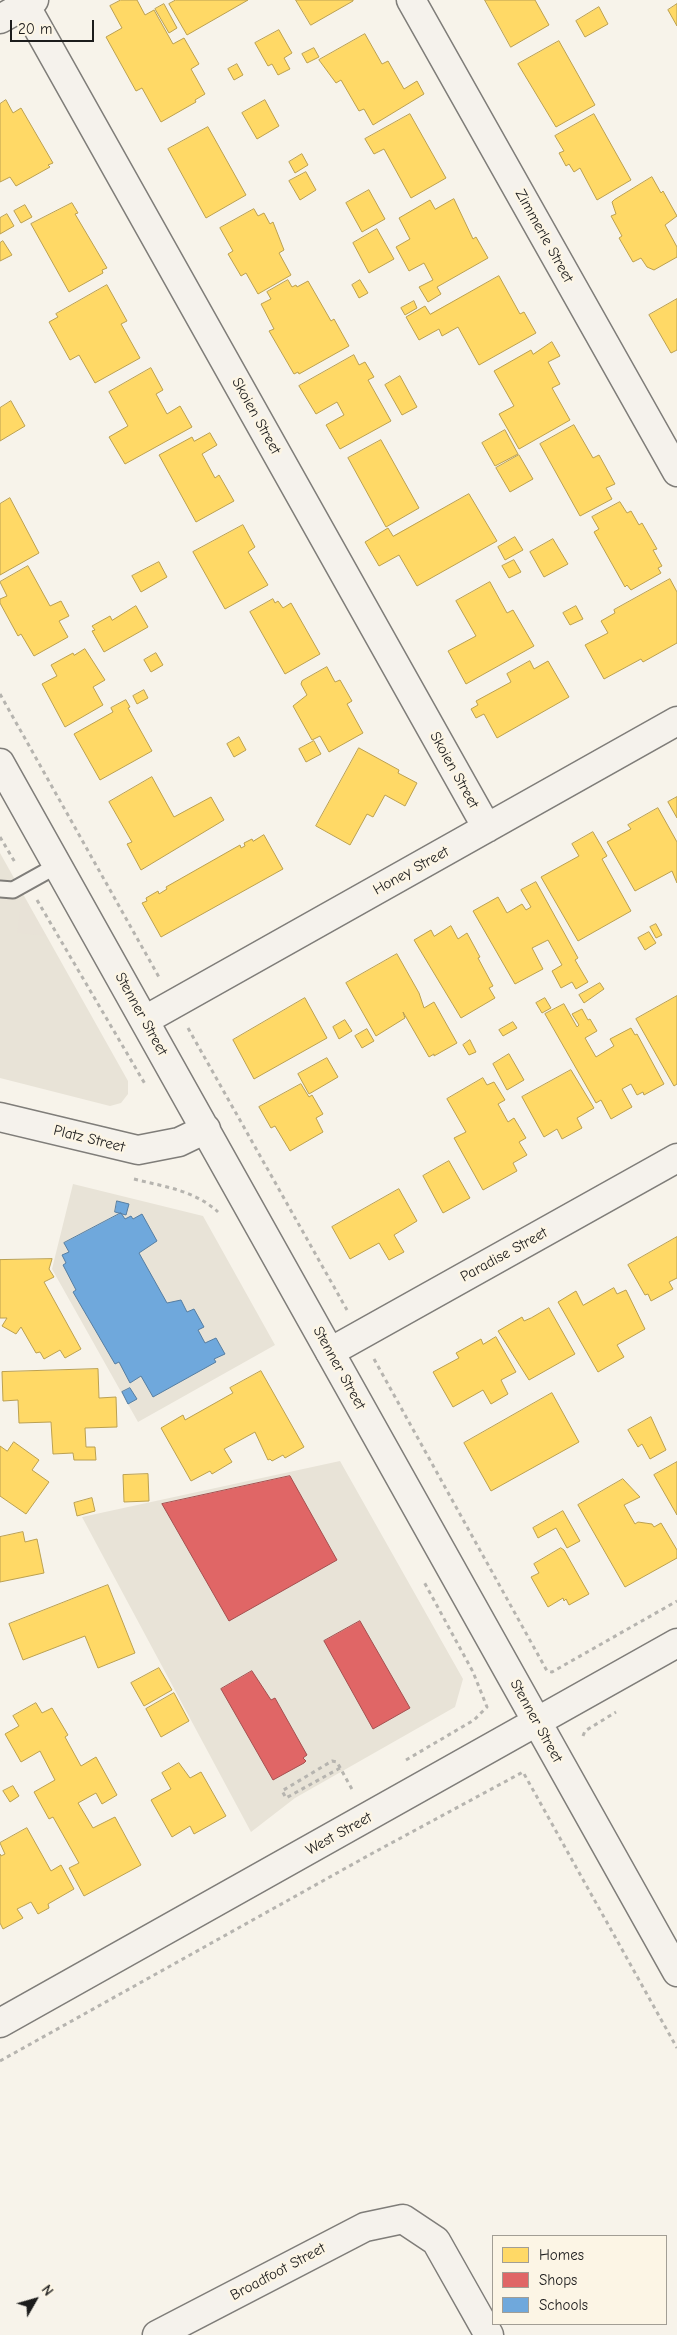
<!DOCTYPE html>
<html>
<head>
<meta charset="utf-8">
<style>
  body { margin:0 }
  #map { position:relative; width:677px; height:2335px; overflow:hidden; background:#f7f3ea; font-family:"Comic Neue",sans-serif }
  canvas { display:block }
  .legend { position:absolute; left:492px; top:2235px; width:175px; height:90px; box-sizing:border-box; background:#fcf5e5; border:1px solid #a29e95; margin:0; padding:6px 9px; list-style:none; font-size:15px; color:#1c1c1c }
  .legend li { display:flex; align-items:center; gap:10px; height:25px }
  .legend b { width:25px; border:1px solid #a29e95 }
  .north { position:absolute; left:10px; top:2275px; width:50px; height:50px; -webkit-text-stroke:4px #fcf5e5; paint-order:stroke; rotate:52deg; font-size:14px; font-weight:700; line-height:20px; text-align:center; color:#1c1c1c }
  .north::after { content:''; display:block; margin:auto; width:18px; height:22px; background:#1c1c1c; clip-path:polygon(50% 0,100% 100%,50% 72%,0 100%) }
  .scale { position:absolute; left:10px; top:20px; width:84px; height:22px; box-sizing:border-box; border:2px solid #1c1c1c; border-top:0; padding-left:6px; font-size:15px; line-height:18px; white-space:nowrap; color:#1c1c1c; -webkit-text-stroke:4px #fcf5e5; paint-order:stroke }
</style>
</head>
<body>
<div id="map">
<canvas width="677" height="2335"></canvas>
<ul class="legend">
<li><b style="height:14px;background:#ffd966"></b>Homes</li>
<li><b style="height:14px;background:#e06666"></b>Shops</li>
<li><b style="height:14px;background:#6fa8dc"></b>Schools</li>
</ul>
<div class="north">N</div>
<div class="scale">20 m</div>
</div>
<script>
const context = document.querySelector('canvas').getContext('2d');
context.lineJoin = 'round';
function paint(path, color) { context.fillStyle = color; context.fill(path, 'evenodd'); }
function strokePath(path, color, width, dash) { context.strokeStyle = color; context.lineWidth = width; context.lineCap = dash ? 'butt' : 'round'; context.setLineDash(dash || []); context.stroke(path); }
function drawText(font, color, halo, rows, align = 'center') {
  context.font = font + ' "Comic Neue",sans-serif'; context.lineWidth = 5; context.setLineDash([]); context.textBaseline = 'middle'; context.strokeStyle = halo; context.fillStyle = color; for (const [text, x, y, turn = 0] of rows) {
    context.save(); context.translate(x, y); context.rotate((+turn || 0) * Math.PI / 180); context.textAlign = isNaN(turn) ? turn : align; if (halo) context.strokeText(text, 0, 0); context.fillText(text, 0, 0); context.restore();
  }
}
paint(new Path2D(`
  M0,853l128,228v13l-7,9 -11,3 -110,-28z
  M73,1184l130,32 72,129 -137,77 -86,-153z
  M340,1461l123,218 -8,28 -160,91 -44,34 -169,-315z`), '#e8e3d7');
paint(new Path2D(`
  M25,899l21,37 -29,-3 4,-32z`), '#e8e2d7');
const homes = new Path2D(`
  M121,0h16l8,15 9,-5 19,34 11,-6 15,26 -8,5 14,25 -10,6 1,2 -35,20 -19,-34 -6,3 -30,-54 16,-9 -12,-22z
  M176,0h72l-61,35 -18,-31z
  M296,0h57v1l-42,24z
  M485,0h50l14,25 -38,22z
  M164,4l13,24 -8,5 -14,-24z
  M677,4v22l-9,-16z
  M599,7l9,17 -23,13 -9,-16z
  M279,30l13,23 -8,5 6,11 -12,6 -6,-11 -4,2 -13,-23z
  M365,34l17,30 6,-3 16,28 13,-8 7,13 -51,31 -9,-16 -5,2 -18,-31 -5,3 -17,-23z
  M559,41l36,64 -39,22 -38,-63z
  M314,48l5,9 -12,6 -5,-9z
  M237,64l6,11 -9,5 -6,-11z
  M6,100l7,13 8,-5 32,55 -5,2 2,2 -34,19 -6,-9 -10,5v-78z
  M265,100l14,26 -22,13 -15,-26z
  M410,114l36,64 -35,20 -27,-49 -10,5 -9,-15z
  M594,114l37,66 -34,20 -17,-32 -6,4 -5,-8 -3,2 -7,-13 5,-2 -9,-15z
  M208,127l38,68 -40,23 -38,-69z
  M302,154l6,11 -13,8 -6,-11z
  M306,172l10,18 -16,10 -11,-19z
  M652,177l9,16 2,-2 14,25 -12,9 12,22v10l-23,13 -7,-3 -6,-9 -8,4 -14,-24 3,-2 -11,-20 5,-2 -4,-12 2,-2z
  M369,190l16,29 -23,13 -16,-29z
  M454,199l19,40 3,-2 12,21 -51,29 4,7 -13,8 -9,-15 14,-7 -9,-17 -15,8 -13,-24 14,-8 -11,-21 31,-18 5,9z
  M72,203l6,10 -3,1 32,54 -5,2 1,3 -34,19 -38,-68z
  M25,205l7,12 -11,6 -7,-12z
  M254,209l4,7 6,-3 6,11 3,-2 11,28 -5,3 12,22 -33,19 -12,-21 -5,3 -13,-22 5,-3 -13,-23z
  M7,214l7,12 -14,8v-16z
  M377,229l17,30 -25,14 -16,-30z
  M3,241l9,14 -12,6v-18z
  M499,276l21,38 4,-2 12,21 -57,32 -21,-38 -16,9 -3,-7 -20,11 -13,-23 19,-11 5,8z
  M288,280l4,7 4,-2 1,2 11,-6 23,40 3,-2 15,27 -50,28 -1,-2 -4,2 -25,-43 5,-2 -13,-25 10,-5 -4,-7z
  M360,280l8,13 -9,5 -7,-13z
  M107,285l20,36 -6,3 19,34 -45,25 -16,-28 -9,5 -21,-38 9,-5 -2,-3z
  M677,299v51l-6,3 -22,-38z
  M414,301l3,7 -12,7 -4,-7z
  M552,342l8,14 -12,6 12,22 -8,4 18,32 -51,29 -20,-35 15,-8 -20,-35 37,-21 2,4z
  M354,355l5,10 6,-3 9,15 -6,3 23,41 -51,28 -14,-24 18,-10 -7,-13 -21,12 -17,-28z
  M151,368l12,22 -7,4 11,20 13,-8 12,21 -67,37 -16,-27 19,-11 -19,-34z
  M400,376l17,31 -15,8 -17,-30z
  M11,401l14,25 -25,15v-33z
  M574,425l19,33 6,-3 16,29 -9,4 6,11 -32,17 -40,-72z
  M505,430l13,24 -23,12 -13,-23z
  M210,433l7,12 -15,9 13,24 4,-3 15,26 -38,21 -37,-67 33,-18 2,4z
  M381,440l38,68 -33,19 -38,-69z
  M519,455l14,24 -23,13 -14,-24z
  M469,494l28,47 -80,45 -18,-31 -20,11 -14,-24 23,-14 5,8z
  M10,498l29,55 -39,22v-71z
  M620,502l7,11 4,-2 8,14 3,-2 15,26 -4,1 9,16 -4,2 3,5 -30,17 -4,-5 -2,2 -31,-55 5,-3 -7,-12z
  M243,525l12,22 -7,5 20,33 -43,24 -32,-57z
  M515,537l8,13 -18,10 -7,-13z
  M553,539l15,25 -24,13 -14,-25z
  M514,560l7,12 -12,6 -7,-12z
  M159,562l8,15 -26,15 -9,-16z
  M28,566l22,40 11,-5 8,15 -10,5 9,16 -34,19 -13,-22 -3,2 -18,-33v-4l7,-3 -7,-14z
  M670,579l7,13v51l-34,19 -2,-3 -37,20 -19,-34 23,-12 -7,-12 14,-8 -1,-3z
  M490,582l17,31 6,-3 21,36 -68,38 -18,-33 28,-15 -20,-35z
  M273,599l2,4 3,-2 5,7 8,-5 29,51 -35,20 -35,-62z
  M136,606l12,21 -44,25 -12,-21 3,-1 -3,-4 18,-10 2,4z
  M576,606l7,13 -13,6 -7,-12z
  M85,649l20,31 -12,7 10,18 -38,22 -23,-43 15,-8 -6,-11 22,-12 1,2z
  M156,653l7,12 -12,7 -7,-12z
  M530,661l4,8 14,-8 21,36 -72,41 -13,-24 -8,4 -5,-9 7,-4 -2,-4 35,-19 -4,-8z
  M327,667l8,15 5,-2 12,21 -5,3 16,29 -34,19 -9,-16 -8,4 -19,-34 14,-11 -6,-11 1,-3z
  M144,690l4,8 -11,6 -4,-8z
  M126,700l4,7 -2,1 24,43 -52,29 -26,-46 39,-22 -2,-4z
  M239,737l7,13 -12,7 -7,-13z
  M314,741l7,13 -15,8 -7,-13z
  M359,748l40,22 -1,3 19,10 -12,23 -20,-11 -12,22 -6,-3 -17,31 -34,-19z
  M152,777l22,40 37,-20 13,23 -83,50 -14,-26 5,-2 -23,-40z
  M677,797v21l-9,-16z
  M658,808l19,34v41l-5,-12 -37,20 -28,-49 24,-13 -3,-4z
  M593,832l14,24 -5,3 29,52 -53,30 -37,-64 38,-21 -7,-12z
  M264,835l19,34 -122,68 -19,-34 5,-2 -1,-3 12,-7 1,3 8,-5 -1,-2 74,-42 1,3 4,-2 -1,-3 8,-4 1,2z
  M536,882l42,76 -3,2 13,22 -12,7 -4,-7 -11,6 -9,-17 10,-6 -14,-25 -16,8 11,21 -28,15 -42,-73 25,-14 9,16 15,-9 4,6 5,-3 -10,-17z
  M656,924l6,11 -6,3 -6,-11z
  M451,926l7,13 9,-6 13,24 -2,1 15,28 -4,2 6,10 -34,20 -47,-78 17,-10 3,6z
  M649,932l7,11 -11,7 -7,-12z
  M397,954l22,39 5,15 10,-6 23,41 -23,13v-2l-5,3 -26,-45 2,6 -29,18 -30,-53z
  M600,983l4,6 -20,14 -5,-8z
  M677,996v88l-3,2 -38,-67z
  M305,998l22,40 -73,41 -21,-39z
  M545,998l6,10 -9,5 -6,-10z
  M564,1004l13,23 2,-2 -7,-11 10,-5 6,11 2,-1 7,12 -12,7 11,19 18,-11 -4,-7 21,-11 4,7 2,-1 27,50 -20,11 -1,-3 -6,3 -6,-11 -9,5 10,18 -21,12 -10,-19 -5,3 -51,-89z
  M345,1020l7,11 -13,8 -6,-12z
  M513,1022l4,6 -14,8 -4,-6z
  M367,1029l7,12 -12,7 -7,-12z
  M470,1040l6,12 -7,3 -6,-10z
  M509,1054l15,26 -17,10 -14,-26z
  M327,1058l11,19 -29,17 -11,-20z
  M571,1070l23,38 -17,10 5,10 -20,11 -5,-10 -13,8 -22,-40z
  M483,1078l4,7 7,-3 11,18 -7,4 10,18 6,-4 12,20 -7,4 8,13 -14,8 4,8 -34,19 -29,-52 12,-6 -19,-33z
  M301,1084l8,13 3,-2 11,19 -7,4 7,14 -33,19 -15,-25 -4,2 -12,-21z
  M449,1161l21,37 -27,15 -20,-37z
  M399,1189l18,32 -23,14 10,17 -15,8 -10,-17 -29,16 -18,-32z
  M677,1237v41l-8,4 4,7 -22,12 -3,-7 -3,1 -17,-30z
  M52,1259l-3,10 5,8 -10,5 37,67 -16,9 -5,-8 -16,9 -4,-7 -4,1 -15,-26 -5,7 -14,-8 5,-8h-7v-58z
  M614,1288l3,6 9,-4 19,39 -28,16 7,12 -26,15 -40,-70 18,-11 7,14z
  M549,1308l26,46 -46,26 -31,-49 24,-14 2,4 7,-3z
  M496,1337l20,35 -15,8 7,14 -17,10 -8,-14 -30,17 -20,-35 26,-14 -3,-5 25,-14 2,5z
  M98,1369l1,29 17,-1 1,30 -32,1 1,19h9l1,13h-22l-1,-7 -20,1 -2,-32 -32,1 -1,-23 -15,1 -1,-29z
  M261,1371l43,76 -19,11 -2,-3 -11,6 -2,-2 -2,1 -13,-28 -31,17 8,13 -20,12 -2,-3 -19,10 -30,-53 22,-13 2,5 48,-27 -3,-5z
  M552,1393l27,49 -88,49 -27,-48z
  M651,1417l15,33 -16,9 -8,-15 -4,3 -10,-17z
  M14,1442l25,18 -7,10 17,12 -23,32 -26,-18v-50l7,5z
  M677,1462v53l-23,-40z
  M148,1474l1,27 -25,1 -1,-27z
  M623,1479l17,18 -16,8 11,19 3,-2 14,2 2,3 7,-4 16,27v8l-52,29 -47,-82z
  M92,1498l3,13 -18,5 -3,-13z
  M563,1511l17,30 -13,7 -11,-20 -18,10 -5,-10z
  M23,1532l2,10 12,-3 7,34 -44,9v-45z
  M561,1548l3,2 25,44 -20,11 -3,-6 -2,2 -1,-3 -15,9 -17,-30 8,-4 -5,-9z
  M108,1585l27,68 -37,15 -13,-32 -62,24 -14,-36z
  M159,1668l13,22 -28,16 -13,-23z
  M174,1693l15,28 -28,16 -15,-28z
  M36,1703l6,10 10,-5 16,27 -3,2 16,29 15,-9 21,38 -15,9 -6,-11 -18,10 15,25 22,-11 26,48 -57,31 -15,-28 10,-5 -26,-46 -4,2 -15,-27 21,-12 -15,-29 -19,11 -16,-28 14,-8 -6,-10z
  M179,1763l11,15 11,-6 25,44 -32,18 -4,-8 -18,11 -21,-37 20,-11 -9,-16z
  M13,1786l6,10 -9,6 -7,-11z
  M27,1828l24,43 10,-6 13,24 -26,15 1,4 -11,6 -7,-12 -14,7 6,9 -20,11 -3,-6v-69l1,2 4,-2 -5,-11z`);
paint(homes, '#ffd966');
strokePath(homes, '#bba050', 1);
const shops = new Path2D(`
  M290,1476l47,84 -108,61 -67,-117z
  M360,1621l50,87 -37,21 -49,-88z
  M252,1671l19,29 4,-2 32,57 -4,3 3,3 -2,2 -31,17 -52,-91z`);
paint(shops, '#e06666');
strokePath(shops, '#a55050', 1);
const schools = new Path2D(`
  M117,1201l12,3 -3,11 -11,-3z
  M121,1213l4,6 6,-3 2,3 9,-5 15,27 -18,12 28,50 14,-3 6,12 7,-3 10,18 -6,3 7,13 11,-5 9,16 -11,5 2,3 -63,35 -12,-21 -11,7 -11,-21 -4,2 -42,-72 3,-2 -13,-25 3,-2 -4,-8 7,-3 -5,-9z
  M130,1388l7,11 -9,5 -6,-12z`);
paint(schools, '#6fa8dc');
strokePath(schools, '#567ea2', 1);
const lane = new Path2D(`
  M0,889l13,1 45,-25`);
const street = new Path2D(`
  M411,0l266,472
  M25,5l462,823
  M0,19l34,-19
  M145,1020l532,-299
  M330,1352l347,-194
  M157,2335l208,-108 38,-8 33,22 53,94`);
const secondary = new Path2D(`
  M0,763l677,1209
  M0,1117l138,33 41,-8 27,-13
  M0,2023l677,-380`);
strokePath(lane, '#7f7d79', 19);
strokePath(street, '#7f7d79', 31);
strokePath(secondary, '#7f7d79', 31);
strokePath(new Path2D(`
  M0,694l160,285
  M0,837l16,27
  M37,900l108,184
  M188,1028l159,282
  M134,1179c31,8 60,11 84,33
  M374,1359l173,312 5,1 125,-71
  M583,1736l2,-5 31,-19
  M406,1760l68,-40 13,-13 -14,-35 -50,-92
  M340,1768l-54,30 -4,-7 50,-30 5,1 16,29
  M0,2061l371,-207 152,-82 154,276`), '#b6b4af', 3, [4, 4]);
strokePath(lane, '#f5f2ec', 15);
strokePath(street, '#f5f2ec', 28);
strokePath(secondary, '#f5f2ec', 28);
drawText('15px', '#1c1c1c', '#fcf5e5', [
  ["Zimmerle Street",544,236,61],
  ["Skoien Street",256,416,61],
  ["Skoien Street",454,770,61],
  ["Honey Street",411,871,-29],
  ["Stenner Street",141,1014,61],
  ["Platz Street",89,1139,14],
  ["Paradise Street",504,1255,-29],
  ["Stenner Street",339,1368,61],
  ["Stenner Street",536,1721,61],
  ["West Street",339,1834,-29],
  ["Broadfoot Street",278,2272,-28]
]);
</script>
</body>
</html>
